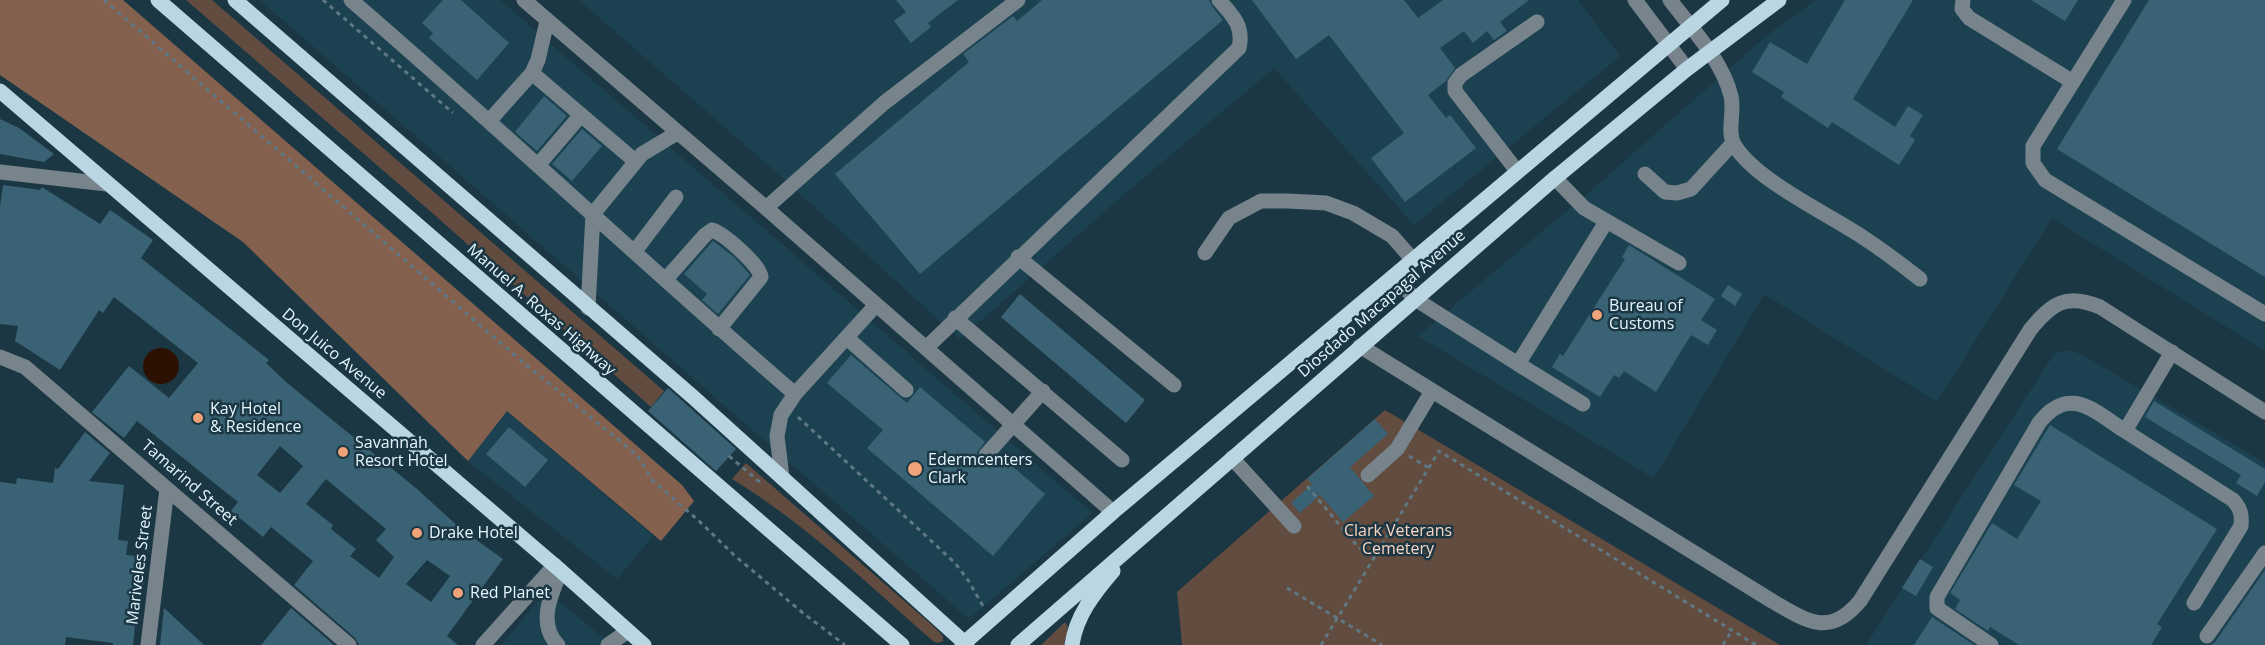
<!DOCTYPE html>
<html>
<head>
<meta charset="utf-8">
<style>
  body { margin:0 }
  canvas { display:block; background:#1b3743 }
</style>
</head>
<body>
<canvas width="2265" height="645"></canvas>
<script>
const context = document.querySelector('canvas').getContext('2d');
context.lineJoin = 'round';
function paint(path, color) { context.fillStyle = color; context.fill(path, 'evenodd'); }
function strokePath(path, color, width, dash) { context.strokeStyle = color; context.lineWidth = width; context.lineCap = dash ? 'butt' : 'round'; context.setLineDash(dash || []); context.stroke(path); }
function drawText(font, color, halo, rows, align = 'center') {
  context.font = font + ' "Open Sans",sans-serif'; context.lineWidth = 5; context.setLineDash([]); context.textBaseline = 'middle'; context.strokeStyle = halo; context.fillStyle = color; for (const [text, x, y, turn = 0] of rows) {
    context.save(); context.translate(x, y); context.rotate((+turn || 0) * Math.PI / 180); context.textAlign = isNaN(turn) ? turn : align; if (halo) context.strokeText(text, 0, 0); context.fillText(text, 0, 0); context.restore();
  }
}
paint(new Path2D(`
  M260,0h240l592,513 -123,106z
  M579,0h999l42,56 -206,169 -140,-157 -146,123 -168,148 -184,-167z
  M1816,0h449v351l-213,-133 -115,184 -173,-108 -110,184 -236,-142 176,-148 170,-150z
  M2066,350l15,4 184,109v182h-399l188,-291z
  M506,411l147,125 -36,43 -149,-118z
  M547,591l64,54h-110z`), '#1c4252');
paint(new Path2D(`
  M186,0h26l452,391 -13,16 -221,-196z
  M1385,410l395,235h-598l-5,-53z
  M746,463l187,163 10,10v5l-5,2 -4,-1c-65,-57 -127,-117 -202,-163z
  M1064,623h2l2,4 -4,18h-23z`), '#624b3f');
paint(new Path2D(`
  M0,0h123l559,485 12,16 -33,40 -154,-130 -39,50 -225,-219 -243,-167z`), '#84614e');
paint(new Path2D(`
  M143 366a18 18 0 1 1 36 0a18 18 0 1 1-36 0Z`), '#2c1001');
paint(new Path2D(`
  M443,0h18l48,43 -32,37 -48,-42 4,-5 -11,-10z
  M896,0h62l-30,23 3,4 -20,16 -17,-22 12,-9z
  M1042,0h167l3,6 11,14 -303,254 -85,-100 134,-112 -6,-8 50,-38 4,5z
  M1252,0h152l14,18 25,-18h86l-29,22 7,9 -13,9 -7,-9 -14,12 -9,-12 -24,17 15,20 -9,13 -18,14 18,23 4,-3 26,33 -71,54 -34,-44 33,-25 -75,-98 -33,24z
  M1845,0h68l-60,99 42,28 13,-21 15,9 -13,21 5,4 -16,25 -67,-43 -4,6 -47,-31 3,-5 -32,-20 18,-30 37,22z
  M2031,0h47l-13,21z
  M2149,0h116v277l-208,-128z
  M544,96l23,20 -30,35 -22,-19z
  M0,119l19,9 35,26 -10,8 -44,-8z
  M582,129l20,17 -30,35 -20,-17z
  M3,185l37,5 2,-3 58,37 10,-14 43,30 -12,18 128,102 -3,3 20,19 131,107 44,40 42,30 -56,77 11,9h-99l-4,-7 -61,-53 19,-24 -42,-34 -8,10 -32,-26 7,-9 -101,-81 -13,17 -32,-26 37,-46 40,32 29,-35 -84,-66 -11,16 -4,-3 -39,60 -45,-29 3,-15 -18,-2v-117zM280,446l23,20 -23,27 -23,-18zM326,479l60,50 -10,11 18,17 -15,21 -29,-22 6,-7 -25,-20 2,-4 -27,-21zM427,560l23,16 -19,26 -25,-18z
  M713,241l21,16 16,18 -32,39 -16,-14 5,-6 -23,-20z
  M1629,245l86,54 -14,21 16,10 -9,15 -17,-10 -35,57 -32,-21 -5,7 -5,-3 -14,22 -48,-30 8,-13 3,2 62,-97 -3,-2z
  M1728,285l14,9 -7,12 -14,-10z
  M1020,294l125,106 -19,23 -125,-106z
  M851,355l56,48 13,-16 65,55 -8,10v7l3,4 10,1 9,-9 46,39 -52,62 -126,-108 16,-18 -56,-47z
  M668,388l68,61 -20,22 -68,-60z
  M2154,401l111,68v13l-8,14 -21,-13 5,-8 -96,-58z
  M1375,419l13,15 -38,33 24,29 -31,26 -23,-27 -20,18 -9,-10 21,-19 -5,-5z
  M2050,425l167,104 -60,95 5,3 -11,18h-132l-29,-18 -2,4 -33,-22 5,-9 -10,-7 42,-70 25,16 24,-38 -27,-16z
  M509,427l39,33 -23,27 -39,-33z
  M85,432l25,21 -21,28 35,4 -6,55 10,1 -2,14 21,2 -5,40 -4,-1 -5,49h-20v-2l-47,-6 -1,8h-65v-163l16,2 1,-6 36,5 2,-15 3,1z
  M1920,559l13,8 -17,29 -14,-8z
  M2265,570v75h-54l4,-3z
  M164,608l40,37h-44z
  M291,608l43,37h-73z
  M1932,617l42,28h-60z`), '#396274');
strokePath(new Path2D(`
  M104,0l421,364 112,91 16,26 45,39 36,35 69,58 42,32
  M323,0l130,113
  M798,417l157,146 13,17 15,26
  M729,456l33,28
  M1409,456l20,12
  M1307,486l52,62 16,9
  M1287,588l95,57
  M1321,645l118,-194 317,194
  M1723,645l9,-15`), '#607883', 3, [4.5, 4.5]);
strokePath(new Path2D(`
  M351,0c150,129 294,265 444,394
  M524,0l242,208 347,304
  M1635,0l52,69
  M1670,0c22,29 52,60 61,96 4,16 -5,37 4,50 21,34 91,67 126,90 20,13 40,28 59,43
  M1963,0l-1,9 7,9 104,64
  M2124,0l-91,146v17l12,17 220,134
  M532,73l103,88
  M490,120l42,-47 6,-13 9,-39
  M539,164l42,-49
  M1517,171l-62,-80v-8l6,-8 76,-53
  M0,172l107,12
  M1645,174l20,18 12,1 14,-4 42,-46
  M1555,178l29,30 95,55
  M766,208l118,-105 134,-103
  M635,251l41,-54
  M1205,253l24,-35 32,-17h27l38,2 27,10 39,23 21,24
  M1018,257l156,128
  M1394,276l21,23 103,65
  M666,279l39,-44 7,-5c11,3 48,35 49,47l-42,52
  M588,308l5,-94 49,-60 35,-21
  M955,318l167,142
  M847,338l59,52
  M1360,346l412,255c35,20 57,37 88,0l170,-271c22,-27 36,-37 70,-23l165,105
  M926,348l313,-300c5,-22 -6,-32 -20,-48
  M2172,352l-47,79 108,69c8,9 9,15 8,26l-47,77
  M0,357l25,10 324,278
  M1583,404l-65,-40 88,-142
  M986,455l57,-64
  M1232,458l62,68
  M1368,475l29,-26 35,-58
  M782,477l-5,-41 4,-21 14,-21 81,-89
  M2207,636l58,-83
  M148,645l19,-156
  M483,645l72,-80
  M558,645c-21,-21 -7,-51 3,-74
  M608,645l20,-14
  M1991,645l-54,-37v-11l102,-174c30,-39 55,-12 86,8`), '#77848b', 15);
strokePath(new Path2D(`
  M158,0l744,645
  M235,0l458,397 274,248
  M0,91l561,480 83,74
  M962,645l151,-133 609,-512
  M1018,645l537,-467 132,-109 92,-69
  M1072,645c4,-29 22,-52 41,-74`), '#bad6e3', 15);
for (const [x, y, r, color] of [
  [1597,315,6,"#f0a378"],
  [198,418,6,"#f0a378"],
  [343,452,6,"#f0a378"],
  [915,469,8,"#f0a378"],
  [417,533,6,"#f0a378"],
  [458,593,6,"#f0a378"]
]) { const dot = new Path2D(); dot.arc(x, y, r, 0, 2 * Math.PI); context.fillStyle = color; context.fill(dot); strokePath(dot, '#1b3743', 2); }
drawText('16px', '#e6f6fe', '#1b3743', [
  ["Diosdado Macapagal Avenue",1382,304,-41],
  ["Manuel A. Roxas Highway",541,310,41],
  ["Don Juico Avenue",334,354,40],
  ["Tamarind Street",189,483,41],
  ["Mariveles Street",140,565,-83]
]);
drawText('16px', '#e6f6fe', '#1b3743', [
  ["Bureau of",1609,306],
  ["Customs",1609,324],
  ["Kay Hotel",210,409],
  ["& Residence",210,427],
  ["Savannah",355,443],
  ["Resort Hotel",355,461],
  ["Edermcenters",928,460],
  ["Clark",928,478],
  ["Drake Hotel",429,533],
  ["Red Planet",470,593]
], 'left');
drawText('16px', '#fad4c0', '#1b3743', [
  ["Clark Veterans",1398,531],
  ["Cemetery",1398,549]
]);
</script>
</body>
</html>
